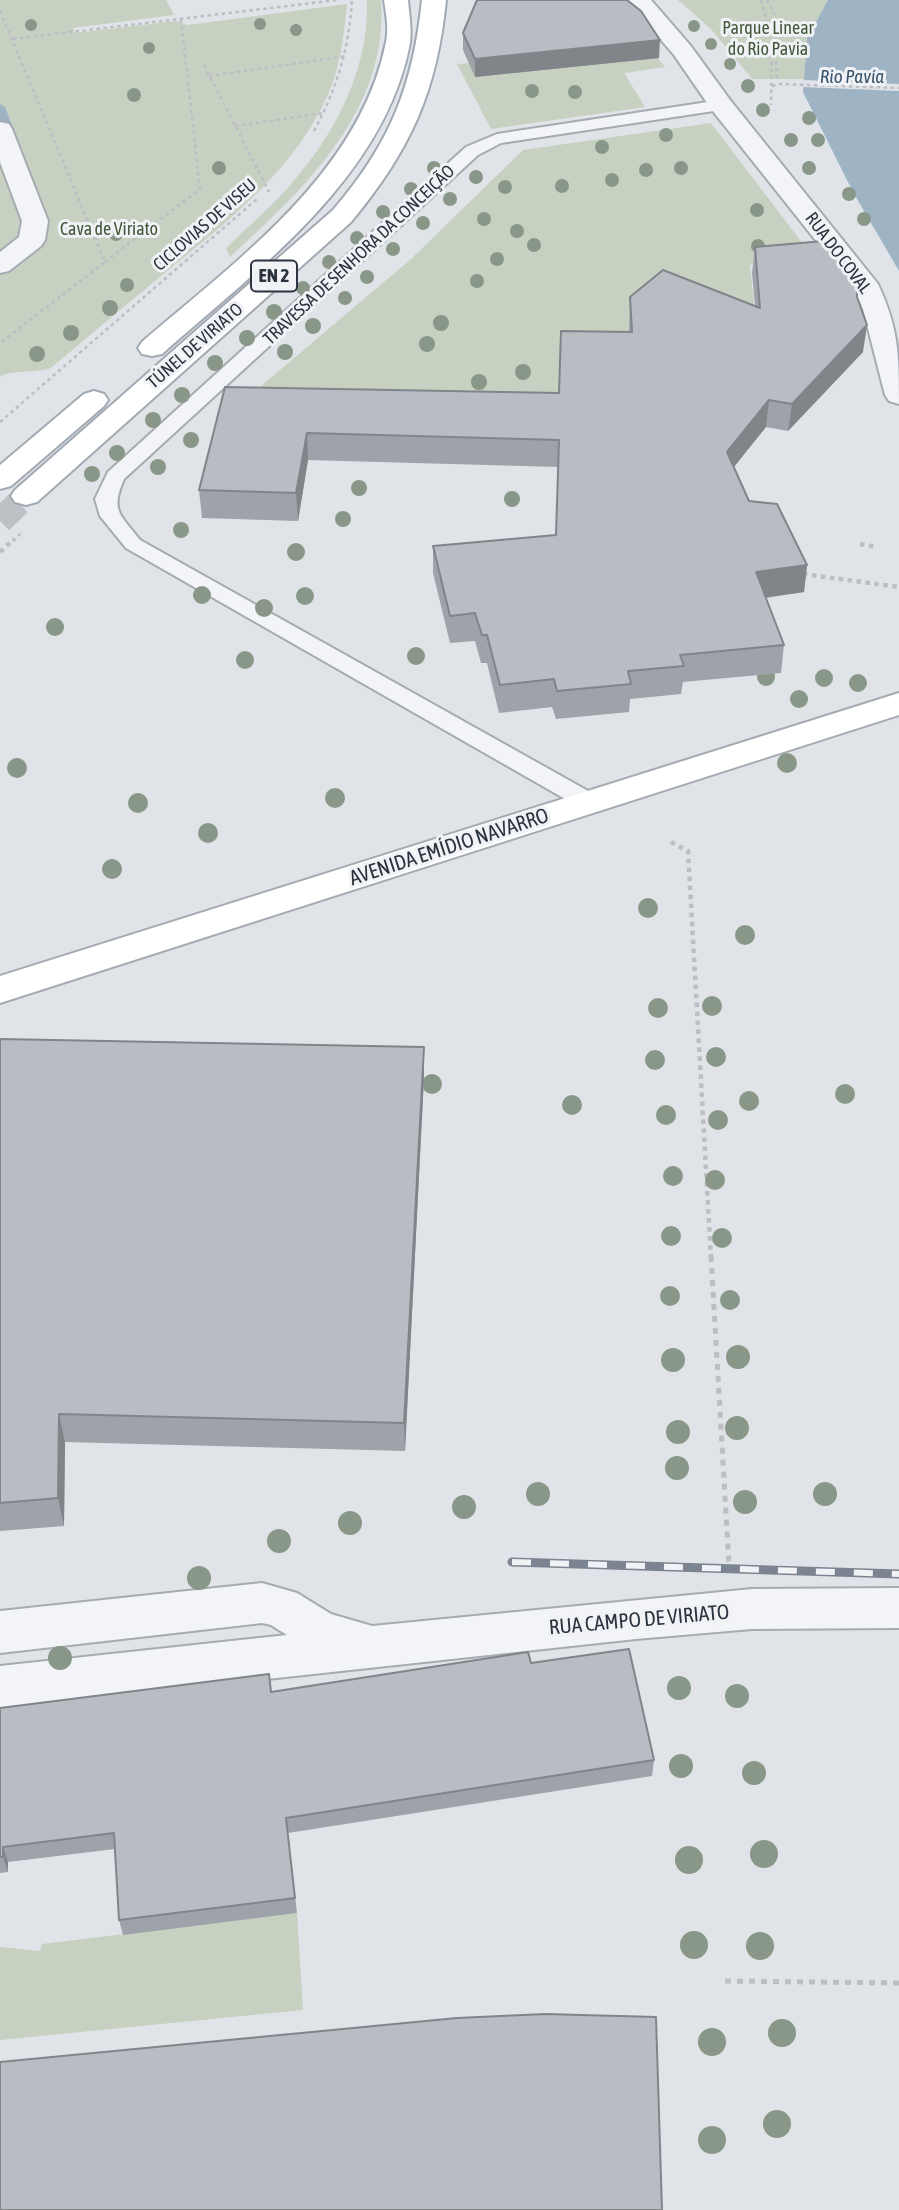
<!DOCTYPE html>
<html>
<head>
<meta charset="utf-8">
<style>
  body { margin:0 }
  canvas { display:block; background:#e0e4e8 }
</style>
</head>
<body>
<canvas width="899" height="2210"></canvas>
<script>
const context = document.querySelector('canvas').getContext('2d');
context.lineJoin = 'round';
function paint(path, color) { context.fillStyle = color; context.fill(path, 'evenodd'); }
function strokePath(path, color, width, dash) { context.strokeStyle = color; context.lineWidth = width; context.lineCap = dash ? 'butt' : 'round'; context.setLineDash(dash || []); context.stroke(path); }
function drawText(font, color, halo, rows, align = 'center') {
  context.font = font + ' "Asap Condensed",sans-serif'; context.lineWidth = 6; context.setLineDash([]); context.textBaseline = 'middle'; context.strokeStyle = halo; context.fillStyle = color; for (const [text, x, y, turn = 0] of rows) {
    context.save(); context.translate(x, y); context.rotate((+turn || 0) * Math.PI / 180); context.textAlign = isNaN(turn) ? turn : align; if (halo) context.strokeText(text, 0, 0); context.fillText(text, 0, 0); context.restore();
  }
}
paint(new Path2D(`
  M0,0h166l8,15 -101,13 2,5 101,-12 12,4 159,-21c-3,30 -6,60 -18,88 -32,76 -102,130 -163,180 -39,32 -77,64 -115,96 -14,5 -42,2 -51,9z
  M367,0h14c8,110 -77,189 -151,257l-4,-9c21,-21 46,-41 65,-64 45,-51 78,-115 76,-184z
  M678,0h150l-21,38 -3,41h-52l-41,-50z
  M657,57l8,10 -41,6 21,34 -154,22 -34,-65 12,-1 7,14z
  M711,123l99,130 -60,12 6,59 -45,66 -483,24 183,-155 112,-109z
  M297,1913l6,97 -303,30v-93l40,4 2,-7z`), '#c7d1c2');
paint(new Path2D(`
  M828,0h71v271l-46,-79 -50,-100 4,-54z`), '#9eb4c5');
paint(new Path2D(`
  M804,80l95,4v7l-96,-4z`), '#e0e4e8');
paint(new Path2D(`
  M0,104l5,3 14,36 -1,2 -9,-2 -9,-23z`), '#9eb4c5');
strokePath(new Path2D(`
  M0,521l26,-25`), '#bcc1c6', 26, [26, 13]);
const lane = new Path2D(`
  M721,100l8,5 -2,4 -226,34 -23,12 -354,324c-14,32 -4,35 16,61l457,256 4,6 -4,6 -8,2 -8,-2 -455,-260 -26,-32 -5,-17 13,-27 358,-325 31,-13z`);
const street = new Path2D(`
  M627,0h24l39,45 40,55 148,184c21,45 21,71 21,120l-10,-3 -4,-6 -22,-86 -11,-23 -140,-176 -38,-55z
  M0,122l9,2 3,5 36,92 -3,19 -4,6 -32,25 -9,2v-21l19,-15 3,-16 -22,-59z
  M262,1583l35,10 34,21 41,12 380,-37 147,-1v40l-147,1 -116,10 -636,69v-42l287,-31 -16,-10 -9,-2 -262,30v-42z`);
const secondary = new Path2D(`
  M899,693v22l-899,288v-27z`);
const primary = new Path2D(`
  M384,0h24c1,14 4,29 2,43 -25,134 -152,226 -248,311l-10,2 -10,-2 -4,-6 4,-6c95,-82 218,-169 244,-300 3,-13 0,-28 -2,-42z
  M422,0h24c-9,92 -36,151 -95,222l-314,280 -11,3 -11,-3 -4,-6 4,-6 318,-280c57,-66 80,-124 89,-210z
  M94,391l10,3 4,6 -4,6 -93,80 -11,3v-24l84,-71z`);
strokePath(lane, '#a6abb2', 4);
strokePath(street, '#a6abb2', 4);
strokePath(secondary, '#a6abb2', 4);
strokePath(primary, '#a1a9b2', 4);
strokePath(new Path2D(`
  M761,0l11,37 -1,68
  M767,0l7,12 3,67
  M0,11l105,251 -105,81
  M13,39l324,-39
  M204,65l65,127
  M209,76l138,-20
  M772,86l7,-2 120,4
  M235,126l89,-13
  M314,131c23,-43 35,-82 38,-131
  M105,262l95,-73 -19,-170
  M0,422l257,-223
  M13,541l8,-8`), '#bbbec3', 2.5, [3.5, 3.5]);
strokePath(new Path2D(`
  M860,544l16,3
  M0,552l14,-13
  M803,574l96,13
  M671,842l17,9 23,407`), '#bbbec3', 4.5, [4.5, 4.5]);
strokePath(new Path2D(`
  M711,1256l18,309
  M725,1981l174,2`), '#bbbec3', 5, [6, 6]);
paint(lane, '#f3f4f7');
paint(street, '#f3f4f7');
paint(secondary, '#fff');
paint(primary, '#fff');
const rail = new Path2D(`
  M512,1562l387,12`);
strokePath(rail, '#7b8490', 9);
strokePath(rail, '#f0f2f6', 6, [19]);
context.fillStyle = '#899788';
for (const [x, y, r] of [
  [260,24,6],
  [31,25,6],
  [694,26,6],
  [296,30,6],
  [711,44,6],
  [149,48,6],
  [730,64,6],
  [748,86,7],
  [532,91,7],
  [575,92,7],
  [134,95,7],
  [763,110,7],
  [809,118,7],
  [666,135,7],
  [791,140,7],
  [818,140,7],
  [602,147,7],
  [219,168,7],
  [434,168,7],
  [681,168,7],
  [809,168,7],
  [646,170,7],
  [476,177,7],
  [612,180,7],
  [562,186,7],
  [505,187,7],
  [411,189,7],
  [849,194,7],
  [450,199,7],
  [757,210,7],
  [383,212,7],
  [484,219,7],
  [864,219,7],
  [423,223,7],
  [517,231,7],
  [116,234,7],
  [357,238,7],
  [534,245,7],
  [758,246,7],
  [393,249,7],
  [497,259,7],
  [329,262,7],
  [367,277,7],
  [477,281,7],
  [127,285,7],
  [303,288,7],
  [345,298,7],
  [110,308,8],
  [274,312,8],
  [441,323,8],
  [313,326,8],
  [71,333,8],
  [247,338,8],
  [427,344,8],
  [285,352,8],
  [37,354,8],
  [215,363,8],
  [523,372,8],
  [479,382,8],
  [182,395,8],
  [153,420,8],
  [191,440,8],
  [117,453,8],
  [158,467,8],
  [92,474,8],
  [359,488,8],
  [512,499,8],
  [343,519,8],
  [181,530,8],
  [296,552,9],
  [202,595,9],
  [305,596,9],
  [264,608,9],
  [55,627,9],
  [416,656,9],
  [245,660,9],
  [766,677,9],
  [824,678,9],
  [858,683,9],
  [799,699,9],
  [787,763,10],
  [17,768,10],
  [335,798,10],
  [138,803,10],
  [208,833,10],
  [112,869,10],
  [648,908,10],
  [745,935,10],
  [712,1006,10],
  [658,1008,10],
  [716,1057,10],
  [655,1060,10],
  [432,1084,10],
  [845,1094,10],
  [749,1101,10],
  [572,1105,10],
  [666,1115,10],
  [718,1120,10],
  [673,1176,10],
  [715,1180,10],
  [671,1236,10],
  [722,1238,10],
  [670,1296,10],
  [730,1300,10],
  [738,1357,12],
  [673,1360,12],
  [737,1428,12],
  [678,1432,12],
  [677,1468,12],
  [538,1494,12],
  [825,1494,12],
  [745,1502,12],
  [464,1507,12],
  [350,1523,12],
  [279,1541,12],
  [199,1578,12],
  [60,1658,12],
  [679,1688,12],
  [737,1696,12],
  [681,1766,12],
  [754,1773,12],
  [764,1854,14],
  [689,1860,14],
  [694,1945,14],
  [760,1946,14],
  [782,2033,14],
  [712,2042,14],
  [777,2124,14],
  [712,2140,14]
]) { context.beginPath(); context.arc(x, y, r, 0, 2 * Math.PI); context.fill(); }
paint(new Path2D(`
  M463,33l196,25 -184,19 -12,-27z
  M755,247l102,50 6,55 -75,79 -22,-4 -32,40 15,34 58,64 -3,27 -38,6 18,47 -3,28 -98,9 -2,12 -51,5 -1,13 -73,7 -4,-12 -53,6 -12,-50h-6l-6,-22 -25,2 -17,-70v-27l123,-11 2,-68 -250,-7 -10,61 -96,-3 -3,-28 26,-103 334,6 70,-61 1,-35 125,9 -3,-33z
  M0,1039l424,8v30l-19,374 -340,-9 -1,84 -64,5z
  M531,1663l123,97 -2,16 -364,57 9,80 -174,22 -4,-15 -4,-71 -107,13v10l-8,1v-165l271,-16z`), '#9ea3a9');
paint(new Path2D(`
  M660,40l-1,18 -184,19v-18z
  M867,325l-4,27 -75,79 4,-27z
  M769,400l-3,27 -42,52 3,-27z
  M307,433l1,27 -10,61 -2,-28z
  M807,565l-3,27 -51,7 3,-27z
  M424,1047v30l-19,374 -1,-28z
  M59,1414l6,28 -1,84 -6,-28z
  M3,1847l5,15v10l-5,-15z`), '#818489');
const building = new Path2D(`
  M477,0h150l14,11 19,29 -185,19 -12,-26z
  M835,240l22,48v9l10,28 -75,79 -23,-4 -42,52 22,49 28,3 30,61 -51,7 28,73 -104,10 4,11 -56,5 3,13 -74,7 -3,-12 -54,6 -13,-50h-5l-7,-22 -25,3 -17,-70 123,-11 3,-95 -252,-7 -11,60 -97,-3 26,-103 334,6 2,-62 71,1 -2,-35 33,-27 97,38 -5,-61z
  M0,1039l424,8 -20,376 -345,-9 -1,84 -58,5z
  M629,1649l25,111 -368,58 9,80 -176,22 -5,-87 -111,14v10h-3v-149l269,-34 2,18 257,-40 3,11z
  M545,2014l111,3 6,193h-662v-148l457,-44z`);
paint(building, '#b8bdc4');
strokePath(building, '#818489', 2);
drawText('18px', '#415839', '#f0f2f6', [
  ["Parque Linear",768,28],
  ["do Rio Pavia",768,49],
  ["Cava de Viriato",109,229]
]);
drawText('18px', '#2a333e', '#f0f2f6', [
  ["CICLOVIAS DE VISEU",205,225,-41],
  ["RUA DO COVAL",838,253,53],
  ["TRAVESSA DE SENHORA DA CONCEIÇÃO",359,255,-43],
  ["TÚNEL DE VIRIATO",195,346,-41]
]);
drawText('italic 19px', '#38546e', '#f0f2f6', [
  ["Rio Pavía",852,77]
]);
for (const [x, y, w] of [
  [274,276,46]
]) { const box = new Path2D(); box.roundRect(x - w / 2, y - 15.5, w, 31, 5); context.fillStyle = '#f0f2f6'; context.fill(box); strokePath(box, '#2a333e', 2); }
drawText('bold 19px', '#2a333e', null, [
  ["EN 2",274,276]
]);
drawText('21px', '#2a333e', '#f0f2f6', [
  ["AVENIDA EMÍDIO NAVARRO",449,847,-18],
  ["RUA CAMPO DE VIRIATO",639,1620,-5]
]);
</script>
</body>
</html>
